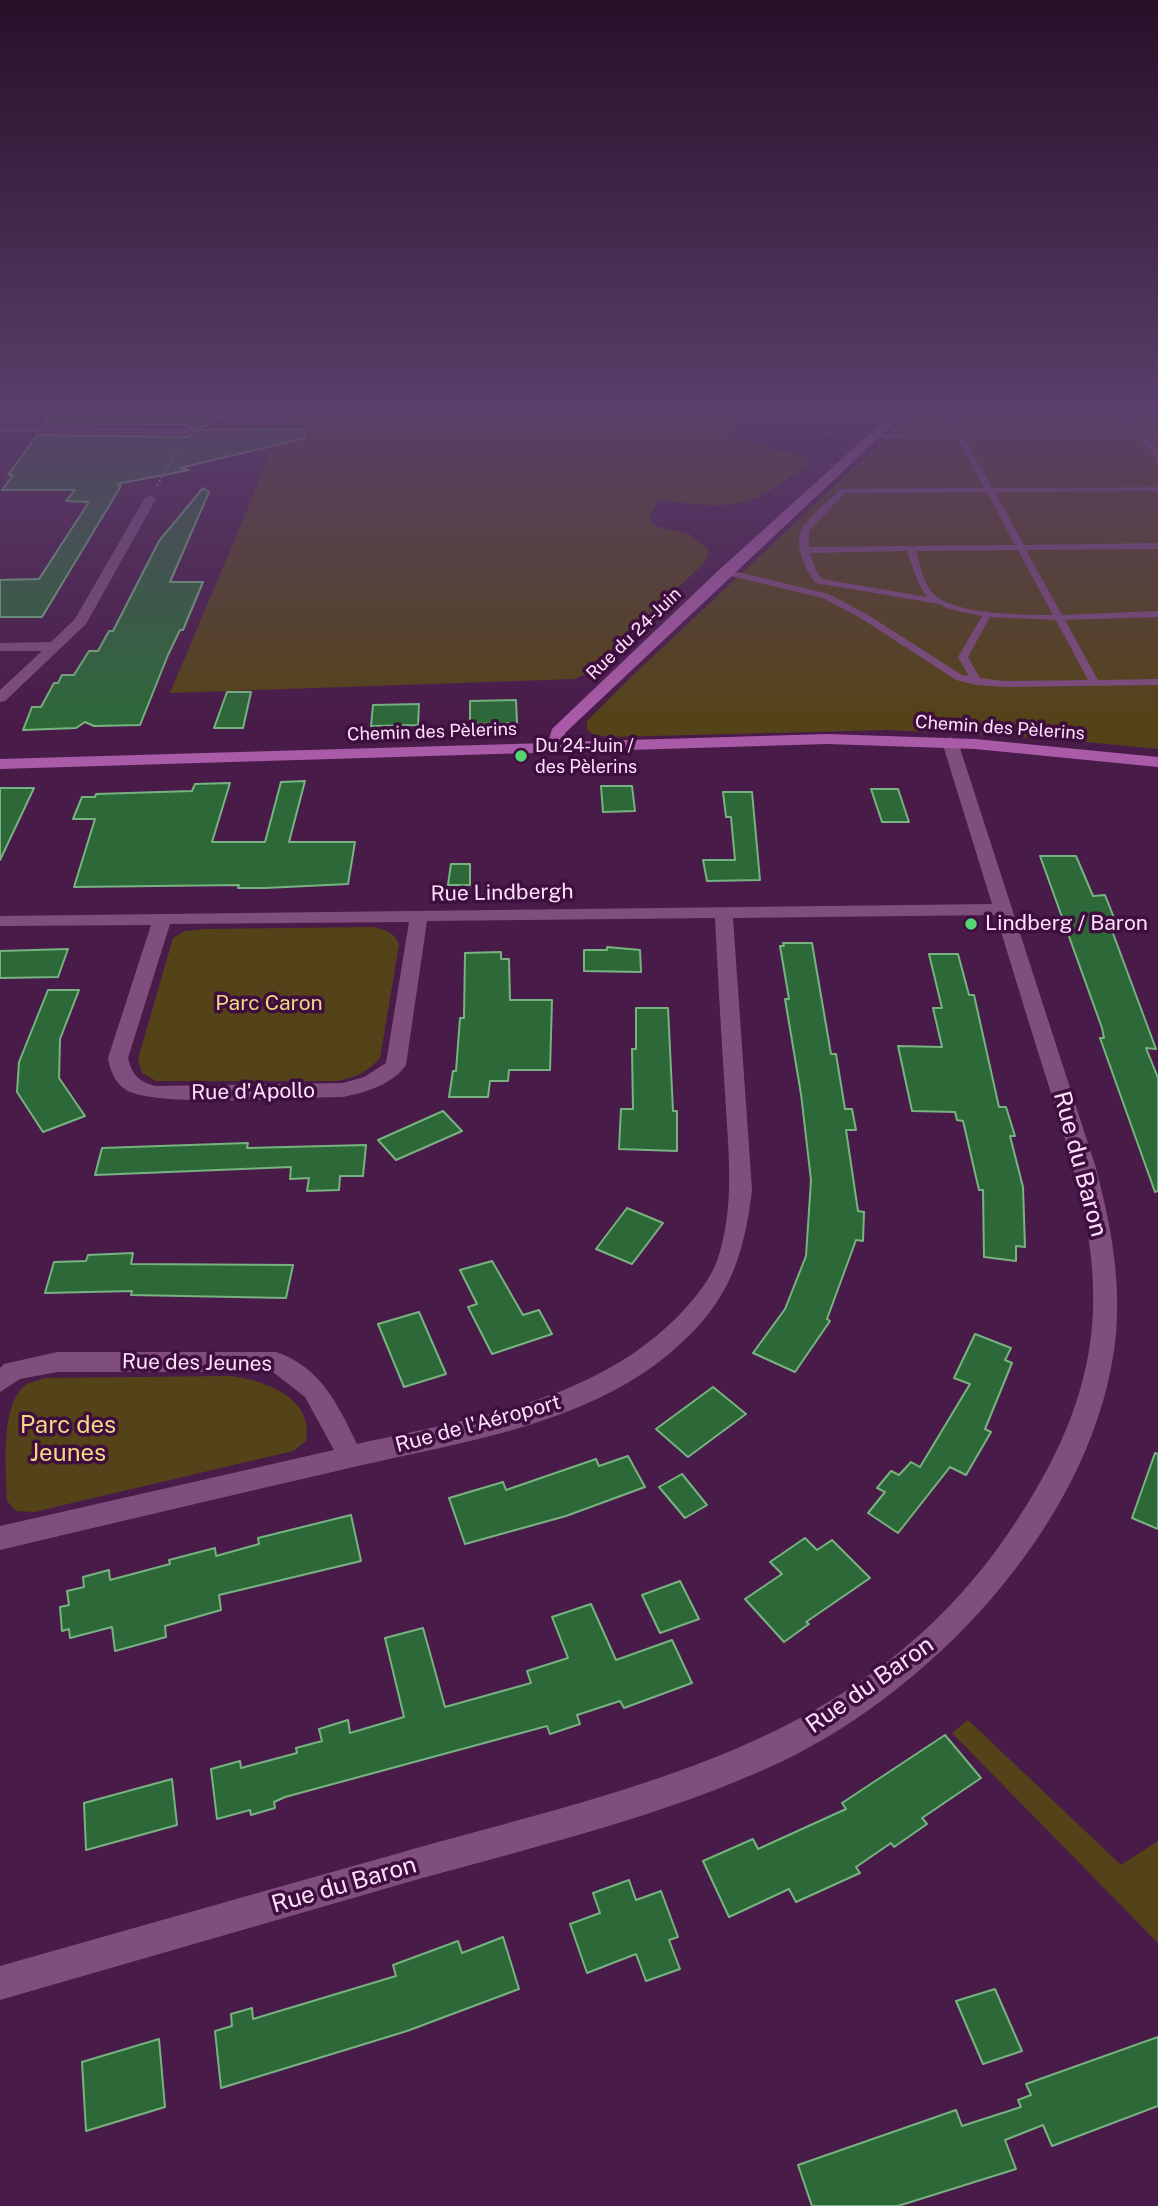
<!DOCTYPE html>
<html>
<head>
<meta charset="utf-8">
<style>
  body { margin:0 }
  canvas { display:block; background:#491b49 }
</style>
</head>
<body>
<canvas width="1158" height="2206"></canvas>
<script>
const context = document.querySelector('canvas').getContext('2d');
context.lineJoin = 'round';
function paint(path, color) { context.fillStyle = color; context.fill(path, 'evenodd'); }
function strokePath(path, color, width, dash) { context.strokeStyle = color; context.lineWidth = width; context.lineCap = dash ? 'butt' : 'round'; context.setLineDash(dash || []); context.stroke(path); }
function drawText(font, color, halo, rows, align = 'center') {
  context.font = font + ' "Public Sans",sans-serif'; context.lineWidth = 7; context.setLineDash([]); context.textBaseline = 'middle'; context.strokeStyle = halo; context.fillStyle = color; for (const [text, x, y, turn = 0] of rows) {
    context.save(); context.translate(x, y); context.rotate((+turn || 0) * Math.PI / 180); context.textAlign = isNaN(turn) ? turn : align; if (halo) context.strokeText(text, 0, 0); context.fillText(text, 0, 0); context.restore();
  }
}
paint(new Path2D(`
  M289,410h467l-32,26 88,24c-62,50 -75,50 -153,40l-10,18 6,8 34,8 20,16 -4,12 -116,110 -14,7 -405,14z
  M916,410h242v339l-102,-10 -167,-9 -280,7 -14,-2 -8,-5v-9l44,-44z
  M373,927c13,3 21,5 26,17l-19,114c-14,15 -25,20 -44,23h-180l-14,-8 -4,-14 35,-121 12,-7 20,-2z
  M230,1376c34,4 85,22 76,65l-13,10 -259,61 -18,-1 -9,-10c-1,-30 -7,-94 17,-115 5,-4 14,-5 20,-8z
  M968,1720l153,145 37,-24v102l-206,-210z`), '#544318');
const building = new Path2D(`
  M55,410h178l-36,20 108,-1 1,9 -126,30 9,2 -72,14 4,2 -79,131h-42v-37l39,-1 50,-77 -23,-1 9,-11h-73l11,-15h-5l29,-40 151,2 8,-5 -8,-7 -143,-1z
  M203,488l6,4 -39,90h33l-20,48h-3l-12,25 -28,70 -46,1 -9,-4 -9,6 -53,2 9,-23h9l13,-24h4l4,-8h12l15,-24h9l11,-20h4l46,-90z
  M227,692h24l-8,36h-29z
  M516,700l1,23 -47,1v-23z
  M419,704l-1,21 -47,1 2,-21z
  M305,781l-16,61h66l-7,42 -83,4h-27l1,-3 -165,2 21,-68h-22l9,-22h13l1,-3 96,-3 3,-7 35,-1 -18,59h53l16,-60z
  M601,786h31l3,25 -32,1z
  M0,788h34l-34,72z
  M871,789h27l11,33h-27z
  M723,792h29l8,88 -53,1 -4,-21h32l-4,-43h-5z
  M1040,856h36l17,40 12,-1 13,33h-7l45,121 -10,-1 12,30v113l-3,1 -55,-154h4l-2,-10z
  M451,864h19v21h-22z
  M783,943h29l19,111h5l9,55h7l4,21h-10l12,81 6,1 -1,29 -7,-1 -29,79 3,2 -35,51 -42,-19 32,-44 21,-53 5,-76 -10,-86 -16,-95h4l-9,-53h4z
  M607,947l33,3 1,22 -57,-1v-21h23z
  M68,949l-10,28 -58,1v-27z
  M501,952v7h8l1,41h42l-2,70h-41l-1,11h-18l-2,16h-39l4,-26h3l4,-53h4l1,-65z
  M929,954h29l11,41h5l25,112h7l9,29h-5l13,51 2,60 -9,-1v15l-32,-4 -1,-67h-4l-16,-69 -6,-1 -2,-8 -43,-1 -14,-65 44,1 -9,-39h9z
  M48,990h31l-19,49 -1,39 26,38 -42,16 -26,-40 2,-30z
  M636,1008h32l5,103h4v40l-58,-2 2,-40h12l-1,-60h4z
  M443,1111l19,20 -66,29 -18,-20z
  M248,1143l-1,5 119,-3 -3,31h-23l-1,14 -32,1 2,-13 -19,1 1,-12 -196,8 7,-27z
  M627,1208l36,15 -31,41 -36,-15z
  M133,1253l-2,11 162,1 -7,33 -155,-3 1,-4 -87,2 9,-31 32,-1 2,-6z
  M492,1261l31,54 16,-5 13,24 -60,20 -24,-47 9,-3 -17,-34z
  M419,1312l27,62 -42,13 -26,-63z
  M975,1334l36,14 -6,12 7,3 -27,66 6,3 -25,43 -16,-8 -52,66 -30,-20 17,-21 -8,-4 14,-17 8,4 12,-13 9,5 50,-83 -16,-6z
  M713,1387l33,27 -58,43 -32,-28z
  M1155,1453l3,1v75l-26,-11z
  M628,1456l17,31 -79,29 -101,28 -16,-46 54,-16 3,8 90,-31 3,7z
  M682,1474l25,31 -22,13 -26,-31z
  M351,1515l10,46 -142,34 2,15 -56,16 1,11 -51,14 -3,-24 -42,11 -1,-9 -7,2 -2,-24 9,-2 -2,-14 17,-4 -1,-10 26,-7 1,10 60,-16 -1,-4 46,-12 1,8 43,-12 -1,-6z
  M805,1538l12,12 15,-10 38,38 -64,44 3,2 -25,18 -39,-43 37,-25 -12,-12z
  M680,1581l19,38 -39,14 -18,-38z
  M591,1604l25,56 56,-20 20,43 -68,25 -4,-7 -43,14 3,9 -30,10 -3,-8 -262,71 -11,5 1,6 -24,7 -1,-5 -33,9 -6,-50 29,-8 1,7 56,-15 -1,-5 26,-7 -3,-12 29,-9 2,13 54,-16 -19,-79 38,-10 22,79 86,-24 -4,-12 41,-13 -16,-41z
  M945,1735l36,43 -59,40 5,6 -33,23 -3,-4 -35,24 4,6 -64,29 -7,-13 -60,28 -26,-56 50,-22 5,10 88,-40 -4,-6z
  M172,1779l5,46 -91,25 -2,-47z
  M629,1880l7,20 25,-9 17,46 -9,3 11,29 -34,12 -10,-27 -49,19 -17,-49 30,-11 -7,-20z
  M503,1937l16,52 -112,42 -186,57 -6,-57 17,-5 -1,-12 21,-6 1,11 143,-43 -3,-11 65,-24 4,12z
  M995,1989l27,62 -39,13 -27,-63z
  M1158,2037v69l-106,40 -9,-21 -38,15 11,29 -118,37h-86l-14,-41 158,-55 6,16 59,-19 -3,-7 13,-5 -5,-11z
  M159,2039l6,68 -79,24 -4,-69z`);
paint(building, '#2d6839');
strokePath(building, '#77b380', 2);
strokePath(new Path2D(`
  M811,430l20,4
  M157,486l23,-41`), '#a680a4', 2.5, [2, 2.5]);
paint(new Path2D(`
  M943,410h7l13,24 173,1 -18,-25h7l19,25h14v4h-11l11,14v7l-18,-21h-175l27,49 166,-1v4l-163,1 29,53 134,-2v6l-132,1 36,65 96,-4v6l-93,3 33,60 60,-1v6l-154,2 -27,-2 -21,-5 -94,-61 -39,-21 -101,-24v-4l3,-1 104,25 39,21 94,60 7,1 -11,-19 24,-41 -33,-7 -10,-5 -123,-21c-10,-11 -22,-38 -15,-53 4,-9 31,-32 39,-41l144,-1 -26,-49 -86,-1 -4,-2 4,-2h83zM987,492l28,53 -206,2v-16l36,-38zM1018,550l35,65c-28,0 -103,0 -121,-23 -9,-11 -12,-27 -16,-41zM907,551l11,31 9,15 -105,-18 -6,-8 -6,-18zM990,617l66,3 32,60 -84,1 -24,-3 -12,-21z`), '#7f4e7d');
paint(new Path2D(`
  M0,426l188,2 6,3 -6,3 -188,-2z
  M150,495l6,4 -70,125 -81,77 -5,1v-12l42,-39h-42v-8l51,-1 24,-23 69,-120z
  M950,737l8,5 137,423c15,55 26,112 21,169 -17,179 -177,352 -333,427 -119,56 -251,86 -378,122 -135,39 -270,78 -405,117v-34c134,-38 268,-76 403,-114 240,-68 471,-108 616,-335 41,-63 71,-130 74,-206 3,-76 -20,-147 -42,-218 -19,-59 -37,-119 -55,-178l-263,3 19,272c-9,75 -27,119 -88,168 -90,71 -215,86 -323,112 -114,26 -227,53 -341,80v-24l334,-76 -29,-53 -32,-25h-216l-37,7 -20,13v-24l4,-4 53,-12h219c45,15 62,53 81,92 115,-26 239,-42 324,-131 14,-15 29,-33 36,-52 19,-55 11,-112 8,-168 -4,-59 -7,-117 -10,-175l-288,3 -21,144c-14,20 -40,27 -63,32 -42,0 -187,11 -217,-7 -11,-7 -16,-20 -18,-32l43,-133 -151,1v-10l992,-12 -50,-162zM409,922l-23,141 -22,14 -21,6 -187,3c-17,-4 -24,-11 -28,-28l42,-134z`), '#7f4e7d');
paint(new Path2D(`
  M896,410h12l-343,323 -2,9 264,-8 148,5 183,18v10l-183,-18 -148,-5 -827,25v-10l548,-16 4,-14 168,-160z`), '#aa5ba8');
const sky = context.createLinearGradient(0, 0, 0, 719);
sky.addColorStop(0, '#280f28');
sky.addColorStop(0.57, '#593f6a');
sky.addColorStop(1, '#593f6a00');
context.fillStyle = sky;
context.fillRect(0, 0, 1158, 719);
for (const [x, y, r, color] of [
  [521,756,7,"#54d672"],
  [971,924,7,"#54d672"]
]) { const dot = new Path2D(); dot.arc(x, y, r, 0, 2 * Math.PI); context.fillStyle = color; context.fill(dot); strokePath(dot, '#3e0f3e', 2.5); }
drawText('18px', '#fee0fb', '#3e0f3e', [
  ["Rue du 24-Juin",634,634,-44],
  ["Chemin des Pèlerins",1000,728,4],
  ["Chemin des Pèlerins",432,732,-2]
]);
drawText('18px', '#fee0fb', '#3e0f3e', [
  ["Du 24-Juin /",535,746],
  ["des Pèlerins",535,767]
], 'left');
drawText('21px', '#fee0fb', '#3e0f3e', [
  ["Rue Lindbergh",502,893,-1],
  ["Rue d'Apollo",253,1092,-1],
  ["Rue des Jeunes",197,1363,1],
  ["Rue de l'Aéroport",478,1424,-15]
]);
drawText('21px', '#fee0fb', '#3e0f3e', [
  ["Lindberg / Baron",985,924]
], 'left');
drawText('21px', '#f7d684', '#3e0f3e', [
  ["Parc Caron",269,1004]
]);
drawText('24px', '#fee0fb', '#3e0f3e', [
  ["Rue du Baron",1080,1164,75],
  ["Rue du Baron",870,1685,-35],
  ["Rue du Baron",344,1885,-16]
]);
drawText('24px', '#f7d684', '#3e0f3e', [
  ["Parc des",68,1426],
  ["Jeunes",68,1454]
]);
</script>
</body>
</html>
